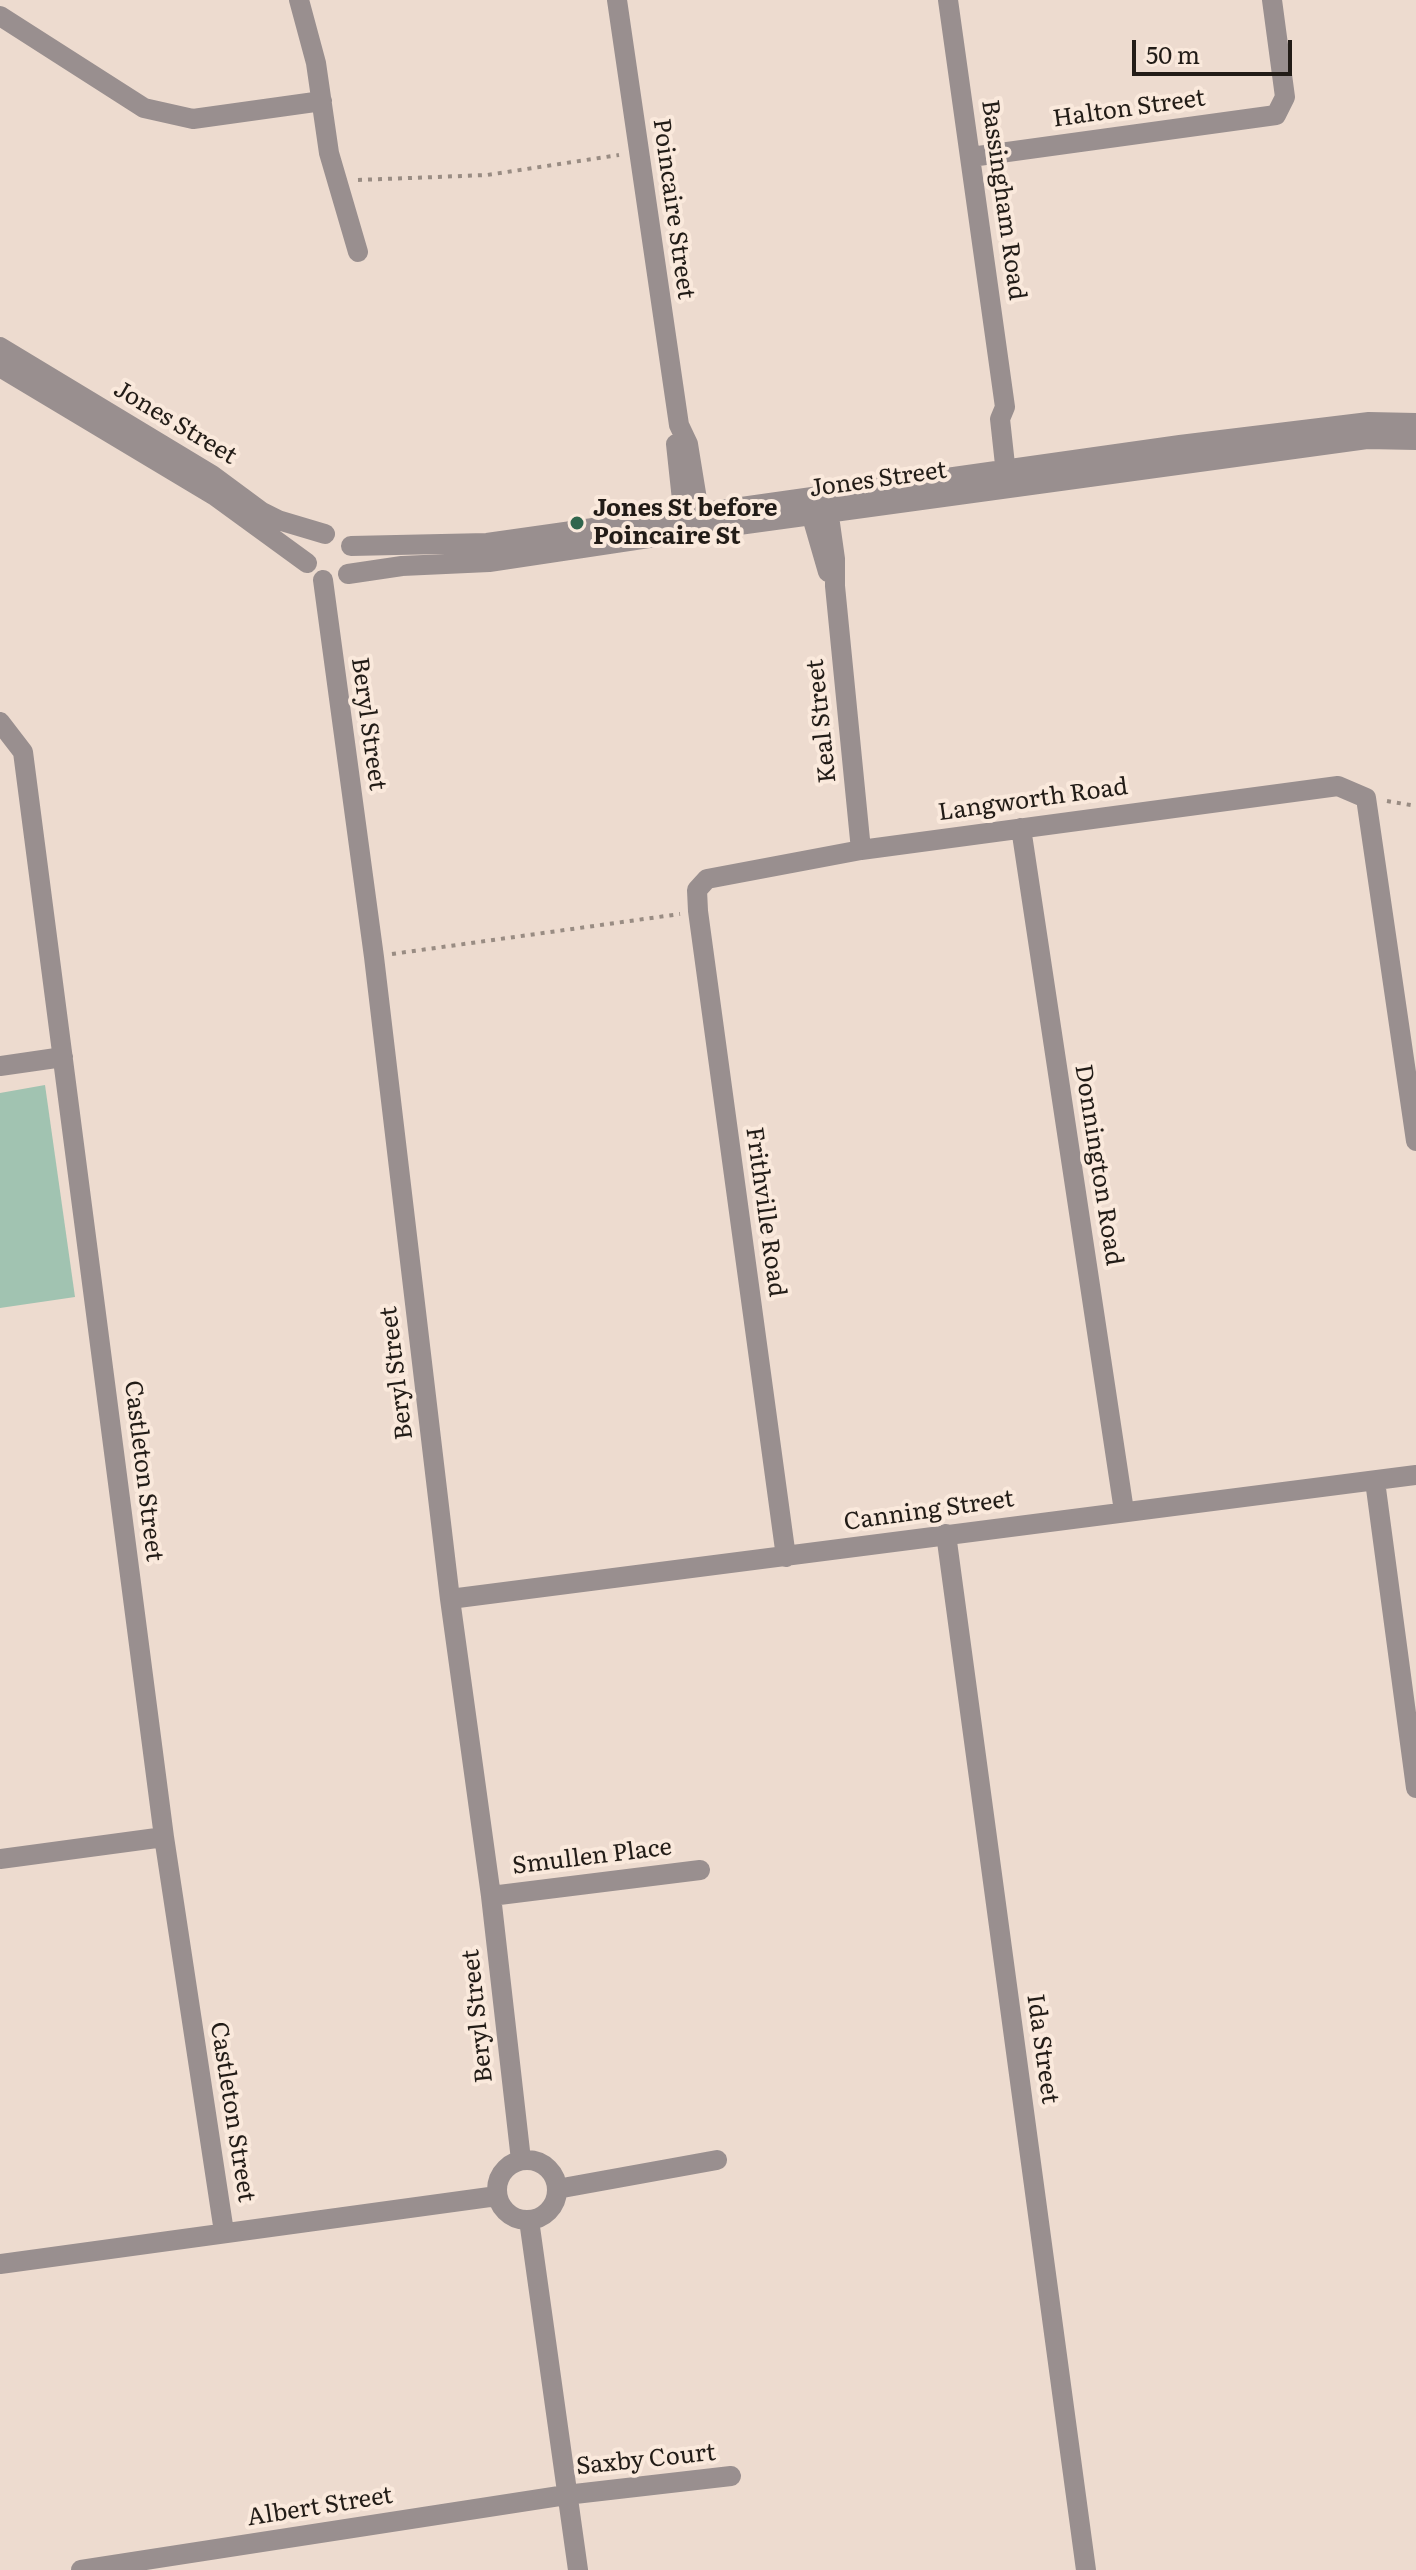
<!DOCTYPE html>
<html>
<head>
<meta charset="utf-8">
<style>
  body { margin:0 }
  #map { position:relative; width:1416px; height:2570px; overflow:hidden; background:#eddbcf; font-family:Literata,serif }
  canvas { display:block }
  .scale { position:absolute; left:1132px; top:40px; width:160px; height:36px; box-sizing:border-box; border:4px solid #221c17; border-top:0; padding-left:10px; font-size:24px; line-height:28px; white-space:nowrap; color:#221c17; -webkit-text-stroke:6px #fae9dc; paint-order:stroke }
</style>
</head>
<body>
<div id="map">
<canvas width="1416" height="2570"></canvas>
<div class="scale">50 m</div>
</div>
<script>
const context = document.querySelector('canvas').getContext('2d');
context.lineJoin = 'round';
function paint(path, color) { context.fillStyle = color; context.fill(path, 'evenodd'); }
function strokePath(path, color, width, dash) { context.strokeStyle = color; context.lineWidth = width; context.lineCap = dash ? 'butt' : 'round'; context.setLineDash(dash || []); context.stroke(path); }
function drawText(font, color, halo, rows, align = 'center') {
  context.font = font + ' Literata,serif'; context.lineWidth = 8; context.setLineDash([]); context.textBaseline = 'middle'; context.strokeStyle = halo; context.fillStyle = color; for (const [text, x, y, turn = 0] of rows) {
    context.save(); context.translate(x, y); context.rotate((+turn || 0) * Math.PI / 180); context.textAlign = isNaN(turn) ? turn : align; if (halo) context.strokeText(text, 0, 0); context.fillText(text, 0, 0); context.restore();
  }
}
paint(new Path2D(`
  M45,1085l30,212 -75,11v-215z`), '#a1c3b1');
strokePath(new Path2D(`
  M358,180l129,-5 132,-20
  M1387,801l29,5
  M392,954l288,-40`), '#998c83', 4, [4, 6]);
strokePath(new Path2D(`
  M299,0l17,63 13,90 29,99
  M617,0l62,425 9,19 13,80
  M948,0l57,407 -5,12 7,64
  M0,16l144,92 49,11 129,-18
  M971,157l305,-42 9,-18 -13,-97
  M0,347l212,128 50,37 16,8 47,14
  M0,367l215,129 92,67
  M676,444l9,84
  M827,502l8,57v27l26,264
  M808,503l20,69
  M351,546l136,-3 693,-98 189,-23 47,1
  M348,574l54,-8 87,-4 213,-32 665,-91 49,1
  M323,580l51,377 76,642 41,297 30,264
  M0,722l23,30 141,1085 60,395
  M1021,828l103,683
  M0,1066l63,-9
  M1375,1481l41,307
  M946,1534l140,1036
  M786,1557l-88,-646 -1,-21 10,-11 154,-29 477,-64 28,12 50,343
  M450,1599l966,-124
  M0,1859l164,-22
  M491,1896l209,-26
  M497 2190a30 30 0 1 1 60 0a30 30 0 1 1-60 0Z
  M557,2189l160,-29
  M529,2220l49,350
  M0,2264l497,-68
  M81,2570l485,-75 165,-19`), '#998f8f', 20);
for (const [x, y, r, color] of [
  [577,523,8,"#30664d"]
]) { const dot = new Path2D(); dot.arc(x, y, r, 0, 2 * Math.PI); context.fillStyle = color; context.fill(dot); strokePath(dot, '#fae9dc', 3); }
drawText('24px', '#221c17', '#fae9dc', [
  ["Halton Street",1129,109,-8],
  ["Bassingham Road",1003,200,82],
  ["Poincaire Street",673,209,82],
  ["Jones Street",175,423,31],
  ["Jones Street",878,480,-8],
  ["Keal Street",822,721,-96],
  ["Beryl Street",368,724,82],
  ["Langworth Road",1033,800,-8],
  ["Donnington Road",1098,1165,81],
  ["Frithville Road",765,1212,82],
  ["Beryl Street",397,1373,-97],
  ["Castleton Street",143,1471,83],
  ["Canning Street",929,1511,-8],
  ["Smullen Place",592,1857,-7],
  ["Beryl Street",478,2016,-96],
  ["Ida Street",1042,2049,82],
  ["Castleton Street",232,2112,81],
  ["Saxby Court",646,2460,-6],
  ["Albert Street",320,2507,-9]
]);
drawText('bold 24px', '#221c17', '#fae9dc', [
  ["Jones St before",593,509],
  ["Poincaire St",593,537]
], 'left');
</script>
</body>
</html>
